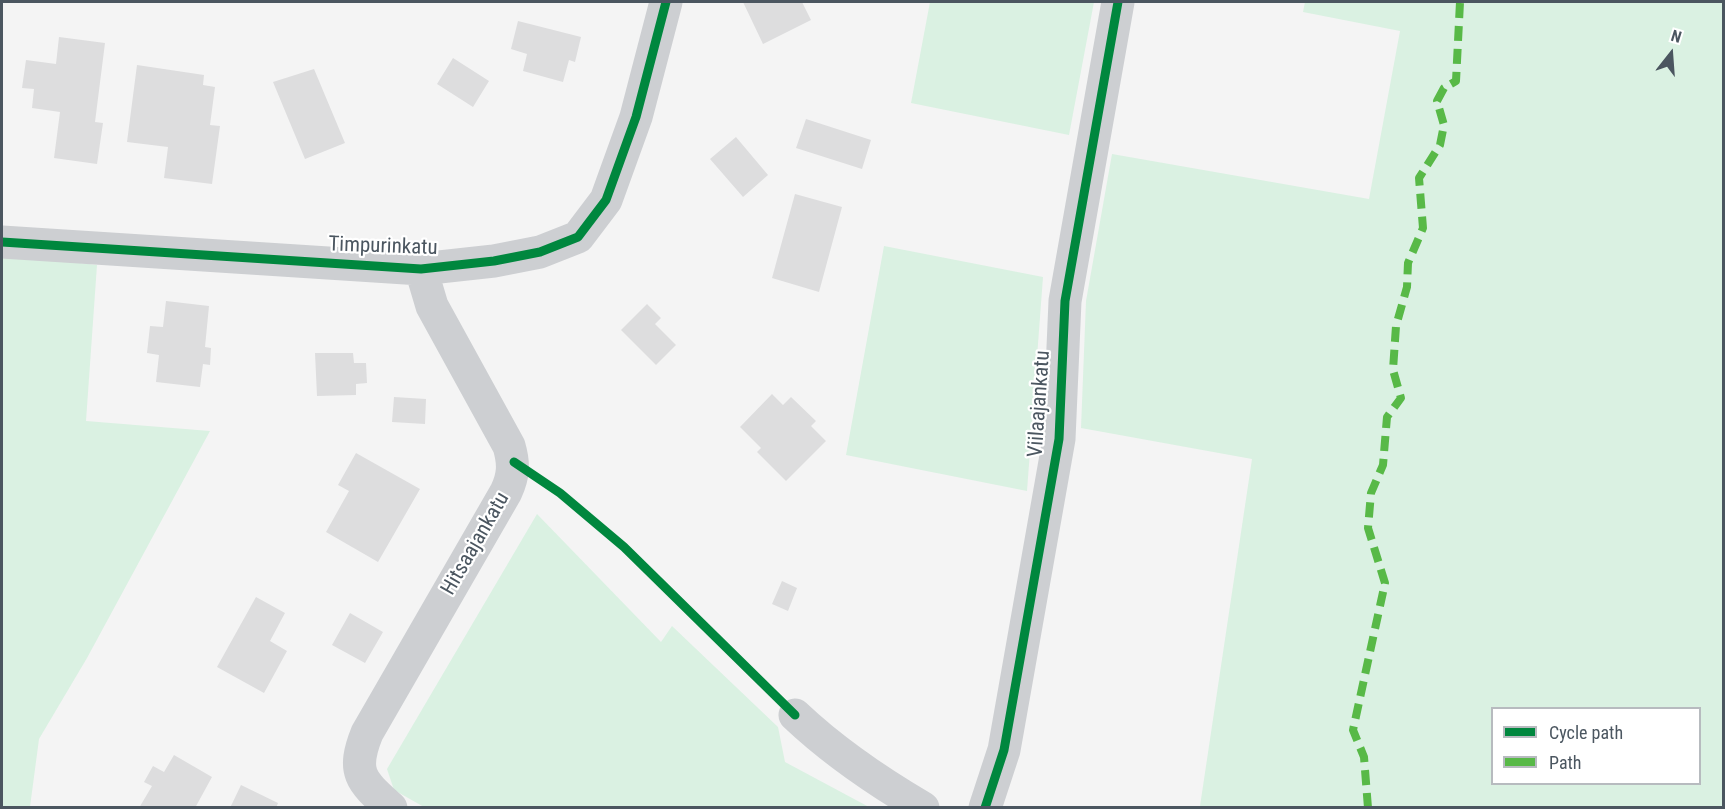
<!DOCTYPE html>
<html>
<head>
<meta charset="utf-8">
<style>
  body { margin:0 }
  #map { position:relative; width:1725px; height:809px; overflow:hidden; background:#f4f4f4; font-family:"Roboto Condensed",sans-serif }
  canvas { display:block }
  .frame { position:absolute; inset:0; border:3px solid #4b5660; pointer-events:none }
  .legend { position:absolute; left:1491px; top:707px; width:210px; height:78px; box-sizing:border-box; background:#fff; border:2px solid #b7bbbf; margin:0; padding:8px 10px; list-style:none; font-size:18px; color:#4b5660 }
  .legend li { display:flex; align-items:center; gap:12px; height:30px }
  .legend b { width:30px; border:2px solid #b7bbbf }
  .north { position:absolute; left:1641px; top:24px; width:60px; height:60px; -webkit-text-stroke:4px #fff; paint-order:stroke; rotate:17deg; font-size:16px; font-weight:700; line-height:24px; text-align:center; color:#4b5660 }
  .north::after { content:''; display:block; margin:auto; width:21px; height:27px; background:#4b5660; clip-path:polygon(50% 0,100% 100%,50% 72%,0 100%) }
</style>
</head>
<body>
<div id="map">
<canvas width="1725" height="809"></canvas>
<div class="frame"></div>
<ul class="legend">
<li><b style="height:8px;background:#00873e"></b>Cycle path</li>
<li><b style="height:8px;background:#58b947"></b>Path</li>
</ul>
<div class="north">N</div>
</div>
<script>
const context = document.querySelector('canvas').getContext('2d');
context.lineJoin = 'round';
function paint(path, color) { context.fillStyle = color; context.fill(path, 'evenodd'); }
function strokePath(path, color, width, dash) { context.strokeStyle = color; context.lineWidth = width; context.lineCap = dash ? 'butt' : 'round'; context.setLineDash(dash || []); context.stroke(path); }
function drawText(font, color, halo, rows, align = 'center') {
  context.font = font + ' "Roboto Condensed",sans-serif'; context.lineWidth = 4.5; context.setLineDash([]); context.textBaseline = 'middle'; context.strokeStyle = halo; context.fillStyle = color; for (const [text, x, y, turn = 0] of rows) {
    context.save(); context.translate(x, y); context.rotate((+turn || 0) * Math.PI / 180); context.textAlign = isNaN(turn) ? turn : align; if (halo) context.strokeText(text, 0, 0); context.fillText(text, 0, 0); context.restore();
  }
}
paint(new Path2D(`
  M930,2h164l-25,133 -158,-32z
  M1305,2h418v805l-523,-1 52,-347 -171,-31 5,-127 26,-147 257,45 31,-168 -97,-19zM1700,708v76h-208v-76z
  M884,246l159,31 -16,214 -181,-36z
  M2,254l95,11 -11,156 124,10 -123,227 -48,81 -9,68 -28,1z
  M537,514l124,128 11,-16 106,101 7,35 84,45h-445l-30,-17 -7,-21z`), '#daf1e2');
paint(new Path2D(`
  M743,2h59l9,18 -48,24z
  M518,21l63,16 -6,25 -6,-2 -6,22 -40,-11 4,-17 -16,-5z
  M59,37l46,6 -10,79 8,1 -6,41 -43,-6 6,-46 -28,-4 2,-19 -12,-1 4,-28 30,4z
  M453,58l36,23 -16,26 -36,-23z
  M137,65l67,10 -1,10 12,2 -5,38 10,1 -8,58 -48,-6 4,-31 -41,-5z
  M314,69l31,74 -40,16 -32,-77z
  M806,119l65,21 -9,29 -66,-21z
  M736,137l32,38 -25,22 -33,-38z
  M795,194l47,13 -23,85 -47,-14z
  M166,301l43,5 -4,41 6,1 -1,17 -7,-1 -3,23 -44,-5 3,-27 -12,-2 3,-27 13,1z
  M647,304l14,14 -6,6 21,21 -20,20 -35,-35z
  M315,353h38l1,10h12l1,20 -11,1v11l-39,1z
  M772,394l11,11 8,-8 25,24 -5,5 15,15 -40,40 -29,-29 4,-4 -21,-21z
  M394,397l32,2 -1,25 -33,-2z
  M356,453l64,36 -42,73 -52,-30 23,-41 -11,-6z
  M782,581l15,7 -9,23 -16,-7z
  M256,597l29,16 -15,28 17,10 -23,42 -47,-26z
  M350,613l33,19 -18,31 -33,-18z
  M174,755l38,22 -17,31h-56l13,-22 -8,-4 9,-16 11,6z
  M241,785l37,18 -2,5h-46z`), '#ddddde');
strokePath(new Path2D(`
  M2,242l419,27 73,-8 46,-9 38,-15 28,-37 30,-83 30,-115
  M795,715c39,37 82,66 128,93
  M391,808c-30,-27 -40,-35 -24,-75l139,-241c8,-17 8,-29 3,-46l-77,-140 -11,-37
  M985,808l19,-58 55,-311 6,-138 53,-299`), '#cdcfd2', 33);
strokePath(new Path2D(`
  M1368,808l-4,-51 -11,-27 32,-147 -17,-55 3,-35 12,-28 4,-48 14,-19 -8,-28 3,-44 11,-39 1,-24 15,-35 -4,-50 21,-33 4,-20 -7,-24 7,-13 12,-7 4,-79`), '#58b947', 8, [15, 8]);
strokePath(new Path2D(`
  M2,242l419,27 73,-8 46,-9 38,-15 28,-37 30,-83 30,-115
  M514,462l46,31 64,54 171,168
  M985,808l19,-58 55,-311 6,-138 53,-299`), '#00873e', 9);
drawText('21px', '#4b5660', '#fff', [
  ["Timpurinkatu",383,247,2],
  ["Viilaajankatu",1040,404,-86],
  ["Hitsaajankatu",476,544,-60]
]);
</script>
</body>
</html>
